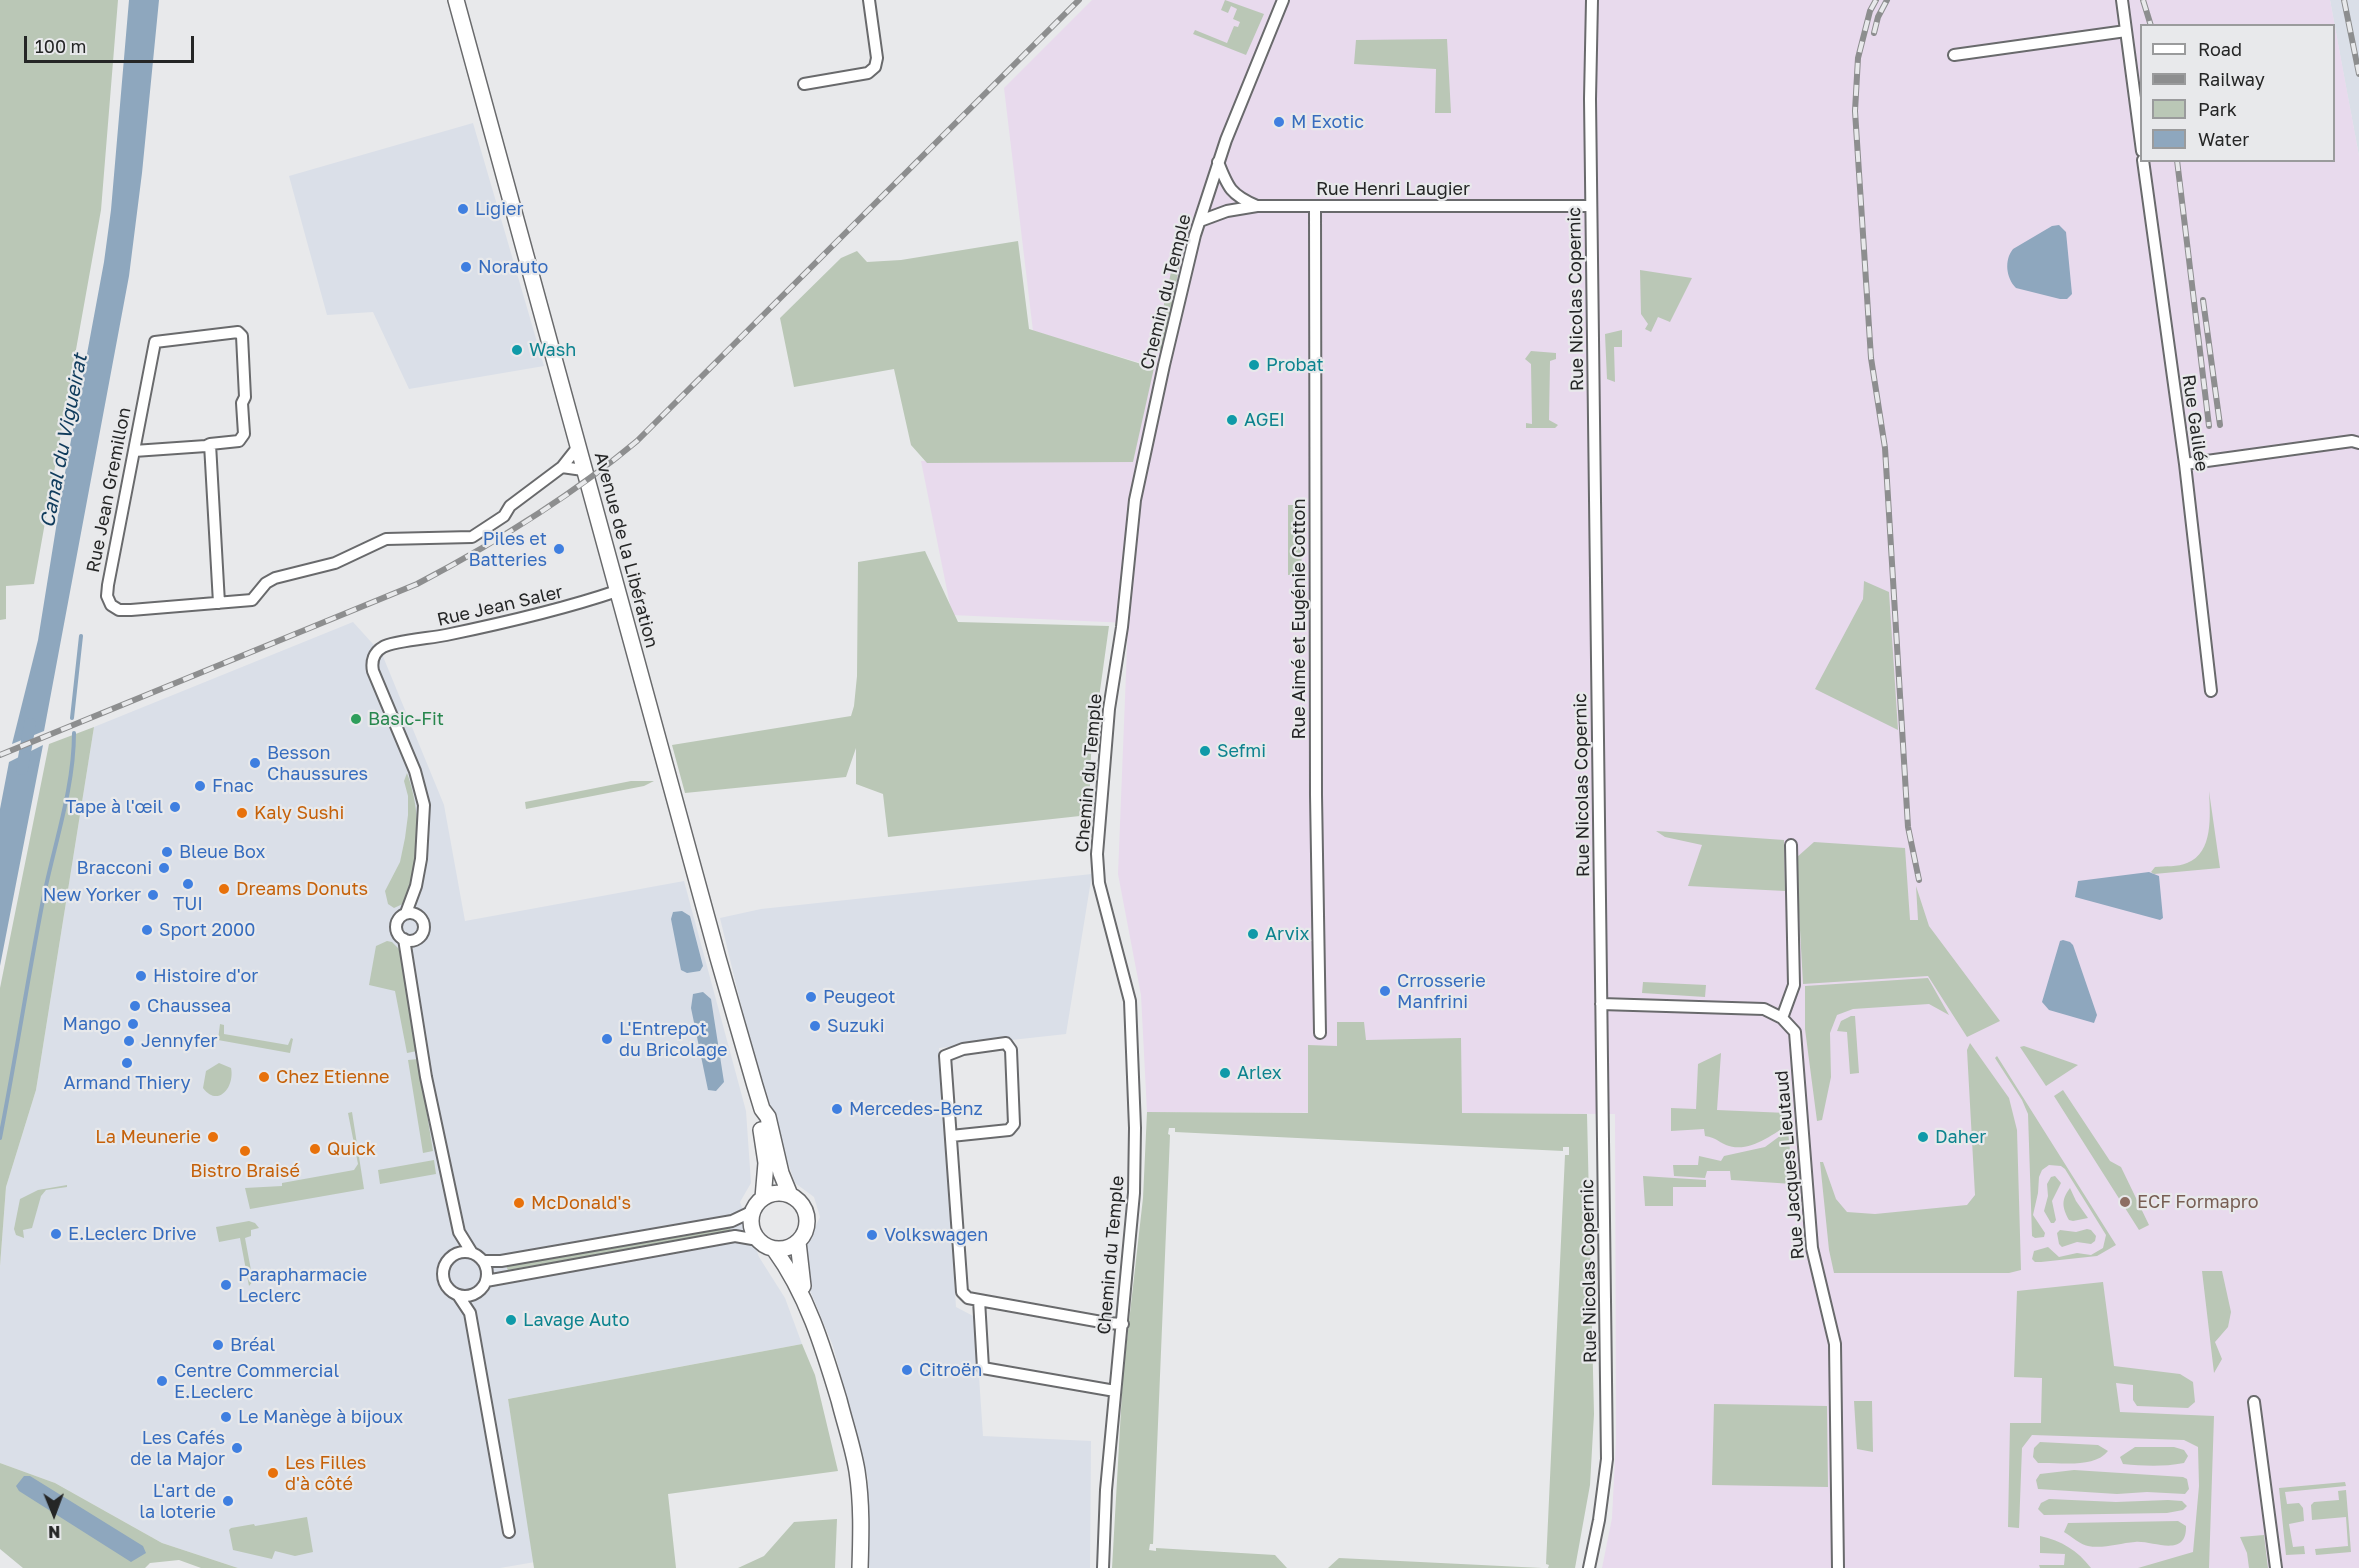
<!DOCTYPE html>
<html>
<head>
<meta charset="utf-8">
<style>
  body { margin:0 }
  #map { position:relative; width:2359px; height:1568px; overflow:hidden; background:#e8e9eb; font-family:"Golos Text",sans-serif }
  canvas { display:block }
  .legend { position:absolute; left:2140px; top:24px; width:195px; height:138px; box-sizing:border-box; background:#e8e9eb; border:2px solid #9a9b9c; margin:0; padding:8px 10px; list-style:none; font-size:18px; color:#252626 }
  .legend li { display:flex; align-items:center; gap:12px; height:30px }
  .legend b { width:30px; border:2px solid #9a9b9c }
  .north { position:absolute; left:24px; top:1484px; width:60px; height:60px; -webkit-text-stroke:4px #e8e9eb; paint-order:stroke; rotate:179deg; font-size:16px; font-weight:700; line-height:24px; text-align:center; color:#252626 }
  .north::after { content:''; display:block; margin:auto; width:21px; height:27px; background:#252626; clip-path:polygon(50% 0,100% 100%,50% 72%,0 100%) }
  .scale { position:absolute; left:24px; top:36px; width:170px; height:27px; box-sizing:border-box; border:3px solid #252626; border-top:0; padding-left:8px; font-size:18px; line-height:21px; white-space:nowrap; color:#252626; -webkit-text-stroke:4px #e8e9eb; paint-order:stroke }
</style>
</head>
<body>
<div id="map">
<canvas width="2359" height="1568"></canvas>
<ul class="legend">
<li><b style="height:8px;background:#fff"></b>Road</li>
<li><b style="height:8px;background:#8d8e8f"></b>Railway</li>
<li><b style="height:16px;background:#bac7b6"></b>Park</li>
<li><b style="height:16px;background:#8ea7be"></b>Water</li>
</ul>
<div class="north">N</div>
<div class="scale">100 m</div>
</div>
<script>
const context = document.querySelector('canvas').getContext('2d');
context.lineJoin = 'round';
function paint(path, color) { context.fillStyle = color; context.fill(path, 'evenodd'); }
function strokePath(path, color, width, dash) { context.strokeStyle = color; context.lineWidth = width; context.lineCap = dash ? 'butt' : 'round'; context.setLineDash(dash || []); context.stroke(path); }
function drawText(font, color, halo, rows, align = 'center') {
  context.font = font + ' "Golos Text",sans-serif'; context.lineWidth = 4.5; context.setLineDash([]); context.textBaseline = 'middle'; context.strokeStyle = halo; context.fillStyle = color; for (const [text, x, y, turn = 0] of rows) {
    context.save(); context.translate(x, y); context.rotate((+turn || 0) * Math.PI / 180); context.textAlign = isNaN(turn) ? turn : align; if (halo) context.strokeText(text, 0, 0); context.fillText(text, 0, 0); context.restore();
  }
}
paint(new Path2D(`
  M2330,0h29v156l-16,-85z
  M473,123l71,243 -135,23 -36,-77 -46,3 -38,-139z
  M353,622l29,32 62,151 21,116 219,-40 62,230 5,72 -11,19 19,55 26,41 17,46 -294,55 27,163 -35,6h-262l-76,-25 -107,-60 -55,-20v-197l6,-79 30,-97 58,-363z
  M1092,874l-26,160 -127,14 17,259 19,10 8,119 108,5 -1,127h-221l-1,-89 -35,-133 -24,-58 -5,-38 16,-33 -6,-20 -19,-14 -28,-80 -12,-40 -35,-145 41,-9z`), '#dadfe8');
paint(new Path2D(`
  M1092,0h1238l29,156v1412h-757l10,-50 4,-78 -1,-326 -468,-2 -6,-117 -23,-121 10,-251 -176,-8 -31,-154 213,-4 17,-91 -118,-35 -29,-243zM2142,26h192v134h-192z`), '#e8daed');
paint(new Path2D(`
  M0,0h118l-17,210 -67,374 -28,2v33l-6,1z
  M1225,0l39,14 -18,41 -53,-21 2,-4 32,13 7,-17 4,1 2,-5 -7,-3 4,-10 -6,-3 -3,7 -7,-3z
  M1447,39l4,74h-16l1,-44 -82,-5 2,-24z
  M1178,240l6,3 -21,109 -9,-2z
  M1018,241l11,88 125,39 -21,94 -206,1 -16,-18 -17,-76 -100,18 -14,-69 61,-60 16,-7 10,11 34,-2z
  M1640,270l52,8 -22,44 -12,-5 -7,15 -6,-3 3,-5 -7,-10z
  M1622,330v17h-8l1,35 -8,-3 -2,-45z
  M1531,351l25,2v6l-6,2 -1,59 9,5 -3,3h-29v-5l6,1 -1,-60 -6,-5z
  M1288,505h12l2,70h-14z
  M925,551l33,71 151,4 -18,129 -2,60 -201,22 -5,-43 -27,-10v-36l-10,29 -161,16 -13,-48 179,-29 3,-10 3,-30 1,-114z
  M1864,581l25,11 9,138 -83,-41 48,-90z
  M94,727l-58,363 -30,97 -6,79v-278l49,-244z
  M407,773c15,41 14,90 -2,130l-11,5 -6,-4 -3,-13 15,-29 5,-24 3,-23v-19l-4,-15z
  M631,781h23l-10,5 -118,23 -1,-7z
  M2209,791l11,77 -66,6 -3,-2 4,-5c10,-1 23,0 32,-4 27,-10 23,-49 22,-72z
  M1656,831l128,9 1,51 -97,-5 14,-41 -37,-8z
  M1814,842l91,6 5,72h8l-2,-34 13,40 71,95 -33,16 -39,-61 -125,8 -7,-126z
  M387,941l5,1 7,7 18,102 -10,2 -12,-62 -26,-6 7,-39z
  M1928,978l21,37 -20,-11 -76,5 -16,6 -7,18 1,44 -9,43 -5,1 -12,-92v-43z
  M1643,982l63,3 -1,12 -63,-4z
  M1851,1016h4l4,57 -9,1 -3,-42 -10,-1 4,-10z
  M1337,1022h27l2,18 95,-2 1,75 125,1 7,300 -4,71 -15,83h-27l1,-3 -3,-1 19,-409h4v-8h-6v4l-388,-19v-4h-6l-1,6 2,1 -17,409h-3l-1,6 7,1v-3l119,7 12,13h-175l11,-193 20,-177 4,-86 161,1v-68l29,1z
  M220,1024l4,1v9l64,11 3,-7 2,1 -3,14 -72,-13z
  M1970,1043l39,55 8,32 4,140 -12,3h-175l-5,-23 -9,-88h3l13,37 11,13 28,2 92,-9 8,-10 -8,-145z
  M2024,1046l54,19 -32,21 -26,-39z
  M1721,1053l-4,57 70,3 2,11c-17,11 -41,30 -63,21 -9,-4 -9,-7 -21,-9l-1,-7 -33,2v-23l25,1 2,-45z
  M1997,1056l119,189 -19,11 -56,6h-6l-3,-3 2,-8 14,-4 11,10 18,-4 14,2 12,-7 3,-13 -41,-66 -4,-3 -12,-1 -7,5 -3,7 -1,16 -5,22 12,18 -1,4 -9,1 -3,-2 -4,-122 -6,-14 -27,-42z
  M418,1059l15,92 -10,2 -15,-93z
  M219,1063l12,5c4,19 -13,40 -28,20l3,-17z
  M2063,1090l47,71 11,6 28,58 -10,5 -85,-134z
  M352,1112l12,77 -114,20 -5,-21 37,-2v-3l72,-13 4,-6 -10,-51z
  M1788,1130l5,54 -62,-4 -1,-9h-23l-2,7 -31,-2 -1,-11h25l1,-9 22,5 3,-5 41,-9z
  M434,1160l2,14 -56,10 -2,-14z
  M1643,1176l63,4v7h-33v19h-28z
  M2055,1176l6,7 -9,18 4,19 -2,3h-3l-7,-12 4,-15 -1,-12 4,-7z
  M67,1185v2l-21,3 -5,6 -9,32 -9,2 1,8 -8,-3 -2,-6 6,-30 18,-9z
  M2070,1188l6,13 12,17 -15,3 -4,-1c-7,-13 -8,-20 1,-32z
  M249,1221l6,2 4,5 -8,2v6l-6,2 8,43 -4,5 -9,-48 -21,4 -3,-15z
  M729,1225l2,6 -223,39 -3,-6z
  M2087,1229l4,1 5,6 -1,5 -4,3 -14,-2 -15,5 -3,-3 -2,-11 3,-3 16,2z
  M2202,1271h20l9,41 -3,15 -13,15 7,17 -8,14z
  M2103,1282l11,84 66,8 13,8 2,20 -7,6 -51,-2 -4,-6v-15l-17,-2 4,29 94,4 -5,152h-71l55,-16 6,-66 -1,-39 -14,-7 -152,-5 -10,13 -3,80 -11,-1 2,-104h31l1,-45 -28,-1 3,-86z
  M802,1344l13,31 23,96 -170,23 8,74h-142l-26,-169z
  M1854,1401h18l1,51 -16,-3z
  M1714,1404l113,2 1,81 -116,-2z
  M2040,1442l58,3 10,6c-14,18 -49,11 -70,12l-5,-6 1,-9z
  M2135,1447h39l10,3 4,6 -4,7c-22,4 -40,3 -61,1l-3,-7z
  M0,1463l55,20 107,60 76,25h-37l-22,-8 -29,3 -5,5h-122l-23,-19z
  M2074,1470l109,7 4,2 2,10 -4,5 -38,-2 -30,2 -79,-5 -2,-9 4,-6z
  M2345,1482l1,4 -61,6 2,12 12,-1 4,5 1,13 -15,3 4,23 11,-1 1,8 -19,1 -7,-67z
  M2346,1490l5,62 -35,3 -1,-6 33,-3 -2,-29 -34,3 -1,-15 3,-3 25,-2 -1,-9z
  M2049,1499l67,3 52,-2 14,1 5,5 -4,4 -16,3 -123,2 -6,-6 3,-6z
  M307,1517l6,35 -18,4 -20,-5 -3,8 -39,-9 -4,-20 2,-2 23,-4 1,2z
  M837,1519l-2,49h-97l26,-12 30,-34z
  M2178,1521l8,5c1,33 -34,14 -51,16 -15,1 -32,7 -47,4 -7,-1 -17,-10 -24,-14l4,-9z
  M2264,1535l4,33h-19l-2,-15 -7,-16z
  M2040,1536c22,5 37,14 51,32h-51l-1,-3h25l1,-11 -25,-1z
  M1339,1558l203,10h-214z`), '#bac7b6');
paint(new Path2D(`
  M129,0h30l-17,173 -13,103 -85,455 -32,13 26,-104 26,-162 40,-216 7,-52z
  M2059,225l7,7 6,62 -5,5h-7l-44,-11c-10,-10 -12,-28 -3,-39l39,-23z
  M43,745l-43,221v-157l9,-47z
  M2149,872l10,4 4,42 -3,2 -85,-23 3,-16z
  M682,911l8,5 13,50 -3,5 -13,2 -6,-3 -10,-51 2,-7z
  M2063,940l7,2 3,3 24,70 -3,8 -45,-13 -7,-8 18,-61z
  M703,992l8,7 13,83 -8,9 -8,-1 -17,-82 2,-14z
  M24,1476h6l113,70 3,7 -15,9 -112,-71 -3,-5z`), '#8ea7be');
strokePath(new Path2D(`
  M72,718l9,-82
  M0,1138c16,-81 28,-162 44,-243 11,-53 30,-108 30,-162`), '#8ea7be', 4);
strokePath(new Path2D(`
  M22,769l8,-45`), '#8ea7be', 12);
const street = new Path2D(`
  M2122,0l20,151
  M1954,55l172,-24
  M804,84l64,-11 7,-6 2,-9 -8,-58
  M2143,160l42,304 26,227
  M1218,162c10,26 13,33 39,44h334
  M1315,206l1,589 4,238
  M1200,221l27,-10 30,-5
  M134,451l72,-5 4,-2
  M2185,464l167,-23 7,2
  M562,467l15,-19
  M219,603l-9,-159 29,-3 5,-7 -2,-31 3,-6 -3,-61 -4,-4 -83,10 -47,243 -1,11 4,9 8,5h12l121,-10 14,-17 9,-5 60,-15 51,-24 86,-2 32,-21 6,-10 52,-39 21,3
  M396 927a14 14 0 1 1 28 0a14 14 0 1 1-28 0Z
  M406,913l10,-27 5,-27 3,-54 -9,-34 -42,-100c-2,-10 1,-19 10,-24 10,-6 49,-9 63,-12 58,-12 115,-25 171,-44
  M404,939l22,138 33,155 13,21
  M1601,1004l163,5 18,9 13,14 17,216 23,96 3,224
  M1782,1018l12,-33 -3,-140
  M951,1136l58,-6 5,-6 -3,-74 -5,-7 -43,6 -18,7 17,236 6,6 139,25 16,1
  M443 1274a22 22 0 1 1 44 0a22 22 0 1 1-44 0Z
  M483,1261h18l231,-40 21,-10
  M486,1281l249,-45 23,4
  M458,1295l12,18 39,219
  M979,1300l4,68 132,23
  M2254,1402l22,166
  M1103,1568l3,-78 28,-297 1,-65 -5,-127 -31,-118 -2,-29 12,-145 13,-82 13,-127 29,-135 31,-130 31,-95 57,-140
  M1589,1568l10,-48 8,-61 -17,-1360 2,-99`);
const secondary = new Path2D(`
  M456,0l262,958 37,128 7,23 6,8 13,56 9,22
  M761,1130l5,33 -3,35
  M751 1221a28 28 0 1 1 56 0a28 28 0 1 1-56 0Z
  M798,1242l5,44
  M774,1249c33,45 49,98 65,151 6,24 14,47 18,71 5,32 4,65 3,97`);
strokePath(street, '#696a6c', 14);
strokePath(secondary, '#696a6c', 18);
strokePath(street, '#fff', 10);
strokePath(secondary, '#fff', 15);
const rail = new Path2D(`
  M1876,0l-6,11 -12,47 -3,53 16,247 14,90 23,379 11,53
  M2143,0l8,26
  M2344,0l15,74
  M1874,33l4,-16 9,-17
  M2177,160l32,266
  M2203,300l17,125
  M0,755l417,-171c78,-41 152,-86 220,-143l442,-441`);
strokePath(rail, '#8d8e8f', 6);
strokePath(rail, '#e8e9eb', 4, [11]);
for (const [x, y, r, color] of [
  [1279,122,6,"#3f7fe0"],
  [463,209,6,"#3f7fe0"],
  [466,267,6,"#3f7fe0"],
  [517,350,6,"#0f9aa8"],
  [1254,365,6,"#0f9aa8"],
  [1232,420,6,"#0f9aa8"],
  [559,549,6,"#3f7fe0"],
  [356,719,6,"#2e9e5b"],
  [1205,751,6,"#0f9aa8"],
  [255,763,6,"#3f7fe0"],
  [200,786,6,"#3f7fe0"],
  [175,807,6,"#3f7fe0"],
  [242,813,6,"#e8710a"],
  [167,852,6,"#3f7fe0"],
  [164,868,6,"#3f7fe0"],
  [188,884,6,"#3f7fe0"],
  [224,889,6,"#e8710a"],
  [153,895,6,"#3f7fe0"],
  [147,930,6,"#3f7fe0"],
  [1253,934,6,"#0f9aa8"],
  [141,976,6,"#3f7fe0"],
  [1385,991,6,"#3f7fe0"],
  [811,997,6,"#3f7fe0"],
  [135,1006,6,"#3f7fe0"],
  [133,1024,6,"#3f7fe0"],
  [815,1026,6,"#3f7fe0"],
  [607,1039,6,"#3f7fe0"],
  [129,1041,6,"#3f7fe0"],
  [127,1063,6,"#3f7fe0"],
  [1225,1073,6,"#0f9aa8"],
  [264,1077,6,"#e8710a"],
  [837,1109,6,"#3f7fe0"],
  [213,1137,6,"#e8710a"],
  [1923,1137,6,"#0f9aa8"],
  [315,1149,6,"#e8710a"],
  [245,1151,6,"#e8710a"],
  [2125,1202,6,"#8d6e63"],
  [519,1203,6,"#e8710a"],
  [56,1234,6,"#3f7fe0"],
  [872,1235,6,"#3f7fe0"],
  [226,1285,6,"#3f7fe0"],
  [511,1320,6,"#0f9aa8"],
  [218,1345,6,"#3f7fe0"],
  [907,1370,6,"#3f7fe0"],
  [162,1381,6,"#3f7fe0"],
  [226,1417,6,"#3f7fe0"],
  [237,1448,6,"#3f7fe0"],
  [273,1473,6,"#e8710a"],
  [228,1501,6,"#3f7fe0"]
]) { const dot = new Path2D(); dot.arc(x, y, r, 0, 2 * Math.PI); context.fillStyle = color; context.fill(dot); strokePath(dot, '#e8e9eb', 2); }
drawText('18px', '#366cbe', '#e8e9eb', [
  ["M Exotic",1291,122],
  ["Ligier",475,209],
  ["Norauto",478,267],
  ["Piles et",547,539,"right"],
  ["Batteries",547,560,"right"],
  ["Besson",267,753],
  ["Chaussures",267,774],
  ["Fnac",212,786],
  ["Tape à l'œil",163,807,"right"],
  ["Bleue Box",179,852],
  ["Bracconi",152,868,"right"],
  ["New Yorker",141,895,"right"],
  ["TUI",188,904,"center"],
  ["Sport 2000",159,930],
  ["Histoire d'or",153,976],
  ["Crrosserie",1397,981],
  ["Manfrini",1397,1002],
  ["Peugeot",823,997],
  ["Chaussea",147,1006],
  ["Mango",121,1024,"right"],
  ["Suzuki",827,1026],
  ["L'Entrepot",619,1029],
  ["du Bricolage",619,1050],
  ["Jennyfer",141,1041],
  ["Armand Thiery",127,1083,"center"],
  ["Mercedes-Benz",849,1109],
  ["E.Leclerc Drive",68,1234],
  ["Volkswagen",884,1235],
  ["Parapharmacie",238,1275],
  ["Leclerc",238,1296],
  ["Bréal",230,1345],
  ["Citroën",919,1370],
  ["Centre Commercial",174,1371],
  ["E.Leclerc",174,1392],
  ["Le Manège à bijoux",238,1417],
  ["Les Cafés",225,1438,"right"],
  ["de la Major",225,1459,"right"],
  ["L'art de",216,1491,"right"],
  ["la loterie",216,1512,"right"]
], 'left');
drawText('18px', '#252626', '#e8e9eb', [
  ["Rue Henri Laugier",1393,189],
  ["Chemin du Temple",1166,292,-76],
  ["Rue Nicolas Copernic",1576,299,-91],
  ["Rue Galilée",2195,423,82],
  ["Rue Jean Gremillon",109,490,-79],
  ["Avenue de la Libération",626,550,75],
  ["Rue Jean Saler",500,606,-13],
  ["Rue Aimé et Eugénie Cotton",1299,619,-90],
  ["Chemin du Temple",1089,773,-85],
  ["Rue Nicolas Copernic",1582,785,-91],
  ["Rue Jacques Lieutaud",1790,1165,-95],
  ["Chemin du Temple",1111,1255,-85],
  ["Rue Nicolas Copernic",1589,1271,-91]
]);
drawText('18px', '#0d838f', '#e8e9eb', [
  ["Wash",529,350],
  ["Probat",1266,365],
  ["AGEI",1244,420],
  ["Sefmi",1217,751],
  ["Arvix",1265,934],
  ["Arlex",1237,1073],
  ["Daher",1935,1137],
  ["Lavage Auto",523,1320]
], 'left');
drawText('18px', '#27864d', '#e8e9eb', [
  ["Basic-Fit",368,719]
], 'left');
drawText('18px', '#c56008', '#e8e9eb', [
  ["Kaly Sushi",254,813],
  ["Dreams Donuts",236,889],
  ["Chez Etienne",276,1077],
  ["La Meunerie",201,1137,"right"],
  ["Quick",327,1149],
  ["Bistro Braisé",245,1171,"center"],
  ["McDonald's",531,1203],
  ["Les Filles",285,1463],
  ["d'à côté",285,1484]
], 'left');
drawText('18px', '#785e54', '#e8e9eb', [
  ["ECF Formapro",2137,1202]
], 'left');
drawText('italic 20px', '#0f3b5c', '#e8e9eb', [
  ["Canal du Vigueirat",64,441,-79]
]);
</script>
</body>
</html>
